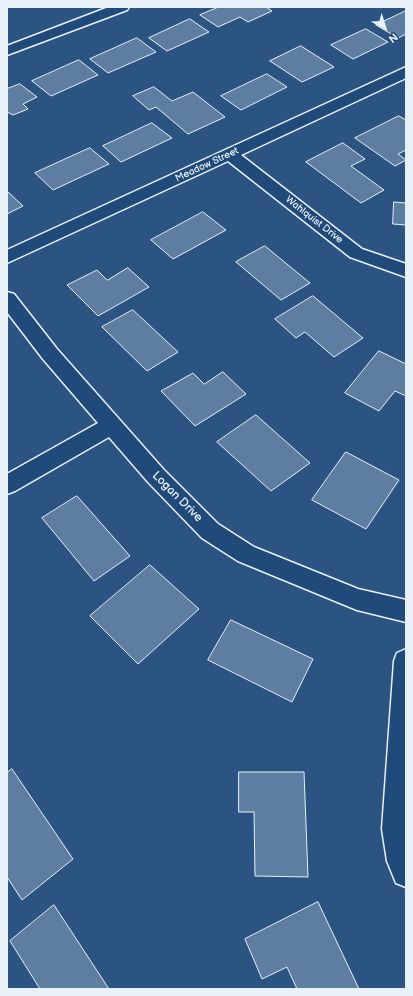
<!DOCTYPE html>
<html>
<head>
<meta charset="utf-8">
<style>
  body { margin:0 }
  #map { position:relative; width:413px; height:996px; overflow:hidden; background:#2b5482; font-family:"Balsamiq Sans",sans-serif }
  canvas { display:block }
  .frame { position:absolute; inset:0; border:8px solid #e8f1f8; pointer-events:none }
  .north { position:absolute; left:365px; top:8px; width:40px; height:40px; -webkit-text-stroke:3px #1f4a7a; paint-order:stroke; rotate:141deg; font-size:11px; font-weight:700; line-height:16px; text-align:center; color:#e8f1f8 }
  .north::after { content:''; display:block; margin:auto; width:14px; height:18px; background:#e8f1f8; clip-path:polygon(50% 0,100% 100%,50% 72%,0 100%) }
</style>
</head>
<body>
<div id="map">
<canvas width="413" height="996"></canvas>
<div class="frame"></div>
<div class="north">N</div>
</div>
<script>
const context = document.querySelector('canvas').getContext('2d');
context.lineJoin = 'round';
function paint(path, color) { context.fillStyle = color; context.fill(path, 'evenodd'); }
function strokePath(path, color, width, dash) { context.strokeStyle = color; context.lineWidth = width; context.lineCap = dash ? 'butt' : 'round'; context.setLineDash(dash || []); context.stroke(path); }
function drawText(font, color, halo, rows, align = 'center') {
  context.font = font + ' "Balsamiq Sans",sans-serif'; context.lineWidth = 3.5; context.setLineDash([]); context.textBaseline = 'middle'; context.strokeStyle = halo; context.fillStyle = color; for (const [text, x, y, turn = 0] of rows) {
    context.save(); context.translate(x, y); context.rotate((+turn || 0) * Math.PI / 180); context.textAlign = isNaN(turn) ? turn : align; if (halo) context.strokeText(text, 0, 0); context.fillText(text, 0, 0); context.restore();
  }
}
const building = new Path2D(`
  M219,7h47l6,4 -24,11 -8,-5 -22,10 -18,-12z
  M406,11v23l-8,4 -22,-13z
  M190,19l19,13 -42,19 -18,-13z
  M366,29l22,13 -35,17 -22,-14z
  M137,38l19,14 -48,21 -18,-14z
  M301,46l33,21 -32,15 -32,-21z
  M79,60l19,15 -47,21 -19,-15z
  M267,74l20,13 -46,23 -20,-14z
  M20,84l17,13 -14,7 5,5 -15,6 -6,-3v-23z
  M154,87l18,14 21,-9 32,25 -37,17 -32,-27 -7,3 -16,-14z
  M399,116l7,4v30l-8,4 8,6 -11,6 -40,-28z
  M152,123l20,15 -51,24 -18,-16z
  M343,143l22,16 -14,7 33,24 -23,13 -55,-41z
  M90,148l19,16 -56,26 -18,-17z
  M7,191l16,15 -16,8z
  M394,202l12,1v22l-13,-1z
  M203,212l23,18 -53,29 -22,-19z
  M265,246l45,37 -29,17 -45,-38z
  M128,268l21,19 -51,29 -31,-31 30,-15 10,10z
  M313,296l50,42 -29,19 -29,-25 -9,6 -21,-19z
  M133,310l45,42 -31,19 -45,-44z
  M379,351l27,13v32l-11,-5 -16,20 -34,-18z
  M223,372l23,22 -51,32 -34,-35 32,-18 11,11z
  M256,415l54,48 -39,28 -54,-49z
  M346,452l53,28 -33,49 -54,-29z
  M77,496l53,60 -36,25 -52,-63z
  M150,565l49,44 -61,55 -48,-48z
  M231,620l82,39 -21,43 -84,-42z
  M12,769l61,90 -51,41 -15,-23v-104z
  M239,772h65l4,105 -53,-1 -1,-64h-15z
  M318,902l41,87h-62l-10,-22 -25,12 -17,-40z
  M54,905l55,84h-69l-30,-48z`);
paint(building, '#5d7da1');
strokePath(building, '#e8f1f8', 1);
const street = new Path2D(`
  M406,67v11l-165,77 121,94 44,15v13l-56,-20 -122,-96 -221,102v-13z
  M7,292l7,2 43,55 107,121 54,54 36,23 104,42 48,11v22l-49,-12 -119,-49 -36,-23 -54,-56 -39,-45 -94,54 -8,3v-20l91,-51 -55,-64 -36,-47z
  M406,649v238l-10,-4 -9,-22 -5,-32 12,-168 3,-8z`);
const secondary = new Path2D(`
  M109,7h20l-2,3 -120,45v-9z`);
strokePath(street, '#e8f1f8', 3);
strokePath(secondary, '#e8f1f8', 3);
paint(street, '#1f4a7a');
paint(secondary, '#1f4a7a');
drawText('10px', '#e8f1f8', '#1f4a7a', [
  ["Meadow Street",207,165,-25],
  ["Wahlquist Drive",314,220,38]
]);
drawText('12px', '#e8f1f8', '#1f4a7a', [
  ["Logan Drive",177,497,45]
]);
</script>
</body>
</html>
